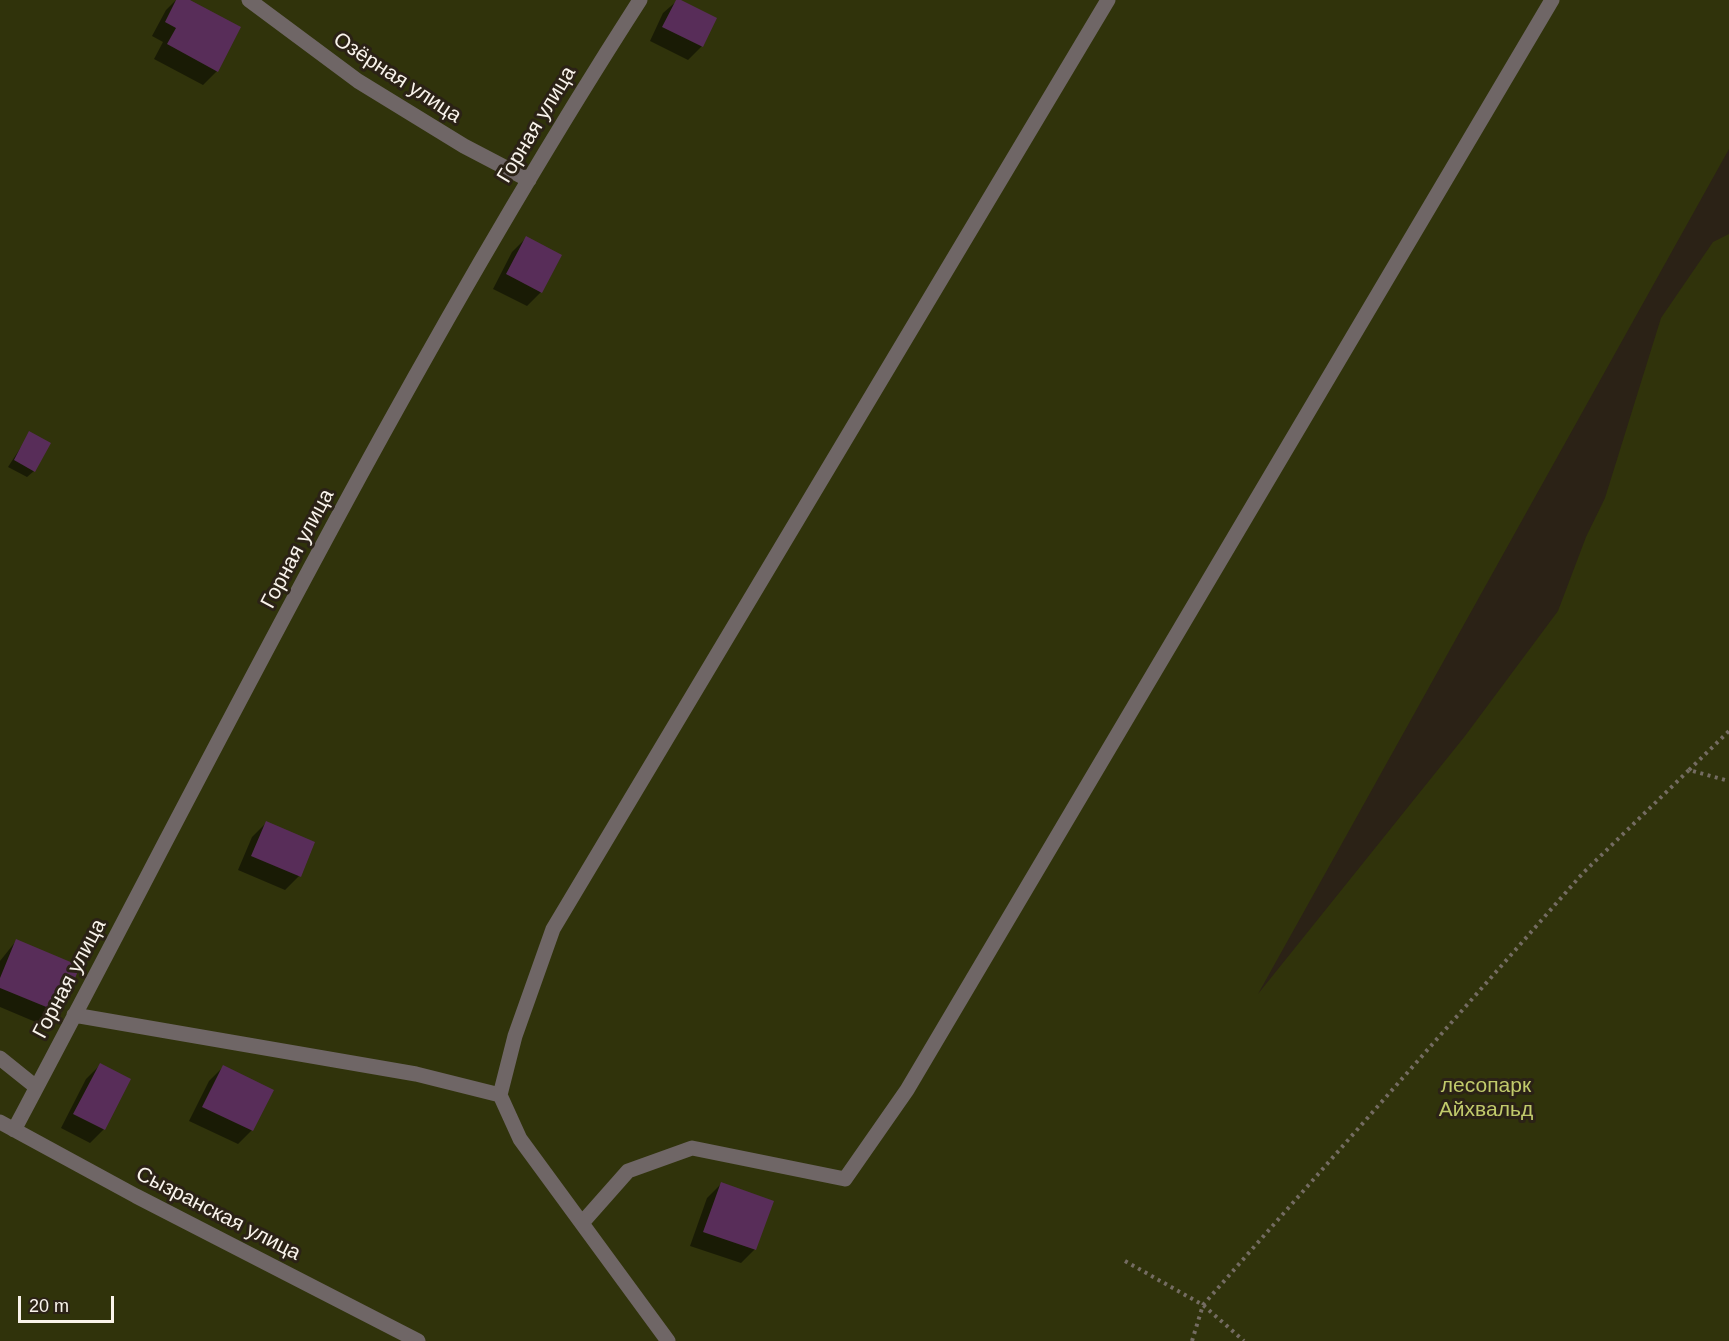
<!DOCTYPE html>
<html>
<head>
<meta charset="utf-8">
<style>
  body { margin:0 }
  #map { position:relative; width:1729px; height:1341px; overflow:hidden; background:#2b2216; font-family:Arial,sans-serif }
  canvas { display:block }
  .scale { position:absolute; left:18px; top:1296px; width:96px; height:27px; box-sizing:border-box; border:3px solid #f9f3eb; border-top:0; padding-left:8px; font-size:18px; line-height:21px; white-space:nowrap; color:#f9f3eb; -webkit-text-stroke:4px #2b2216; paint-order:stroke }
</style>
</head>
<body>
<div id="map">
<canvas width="1729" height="1341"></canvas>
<div class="scale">20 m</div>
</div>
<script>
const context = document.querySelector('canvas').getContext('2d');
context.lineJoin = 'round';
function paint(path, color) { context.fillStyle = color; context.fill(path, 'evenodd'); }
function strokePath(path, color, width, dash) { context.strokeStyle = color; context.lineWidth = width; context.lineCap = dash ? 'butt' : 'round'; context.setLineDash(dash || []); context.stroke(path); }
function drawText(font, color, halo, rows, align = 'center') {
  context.font = font + ' Arial,sans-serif'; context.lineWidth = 6; context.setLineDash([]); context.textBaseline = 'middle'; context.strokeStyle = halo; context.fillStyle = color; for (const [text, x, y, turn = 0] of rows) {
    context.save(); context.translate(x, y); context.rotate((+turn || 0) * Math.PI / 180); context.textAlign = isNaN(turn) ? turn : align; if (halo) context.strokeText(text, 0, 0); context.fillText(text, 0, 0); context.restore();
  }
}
paint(new Path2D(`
  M0,0h1729v149l-471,845 207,-258 93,-125 28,-74 19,-39 56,-180 52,-76 16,-8v1107h-1729z`), '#30330b');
paint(new Path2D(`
  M176,0h11l30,71 -14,14 -49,-26 9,-17 -11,-6 14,-26z
  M678,0l24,46 -14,14 -38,-19 13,-28z
  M526,238l15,54 -14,14 -34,-17 19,-37z
  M30,433l4,38 -7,6 -19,-10z
  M266,823l47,20 -14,33 -14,14 -47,-20 14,-33z
  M16,941l43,71 -14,14 -45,-19v-46z
  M100,1065l29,15 -25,49 -14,14 -29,-15 25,-49z
  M223,1067l29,63 -14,14 -49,-23 20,-40z
  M721,1184l34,65 -14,14 -51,-17 17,-48z`), '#0007');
paint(new Path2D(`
  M176,0h14l51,27 -23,45 -51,-28 9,-16 -11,-6z
  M676,0h5l36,18 -14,29 -41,-20z
  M526,236l36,19 -20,38 -36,-19z
  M29,431l22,12 -16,29 -21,-12z
  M266,821l49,21 -14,35 -50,-21z
  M16,939l64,27 -19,47 -61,-25v-10z
  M100,1063l31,16 -26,51 -32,-16z
  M223,1065l51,25 -21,41 -51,-24z
  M721,1182l53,19 -18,49 -53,-18z`), '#582d59');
strokePath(new Path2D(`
  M1689,770l40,-39
  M1125,1261l78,44 41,36
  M1192,1341l11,-36 380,-432 106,-103 40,11`), '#746c62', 4, [3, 4.5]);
strokePath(new Path2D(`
  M249,0l109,81 106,65 65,34
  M74,1015l342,59 84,21 15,-59 38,-107 555,-929
  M0,1058l36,29
  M500,1095l20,44 148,202
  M0,1122l136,74 282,145
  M14,1130c202,-380 393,-768 626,-1130
  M582,1223l46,-52 64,-23 153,31 62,-89 645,-1090`), '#6f6666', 15);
drawText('21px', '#f9f3eb', '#2b2216', [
  ["Озёрная улица",397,78,33],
  ["Горная улица",537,125,-59],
  ["Горная улица",298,549,-62],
  ["Горная улица",70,979,-62],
  ["Сызранская улица",218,1214,27]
]);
drawText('21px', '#c1ca6b', '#2b2216', [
  ["лесопарк",1486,1086],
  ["Айхвальд",1486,1110]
]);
</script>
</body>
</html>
